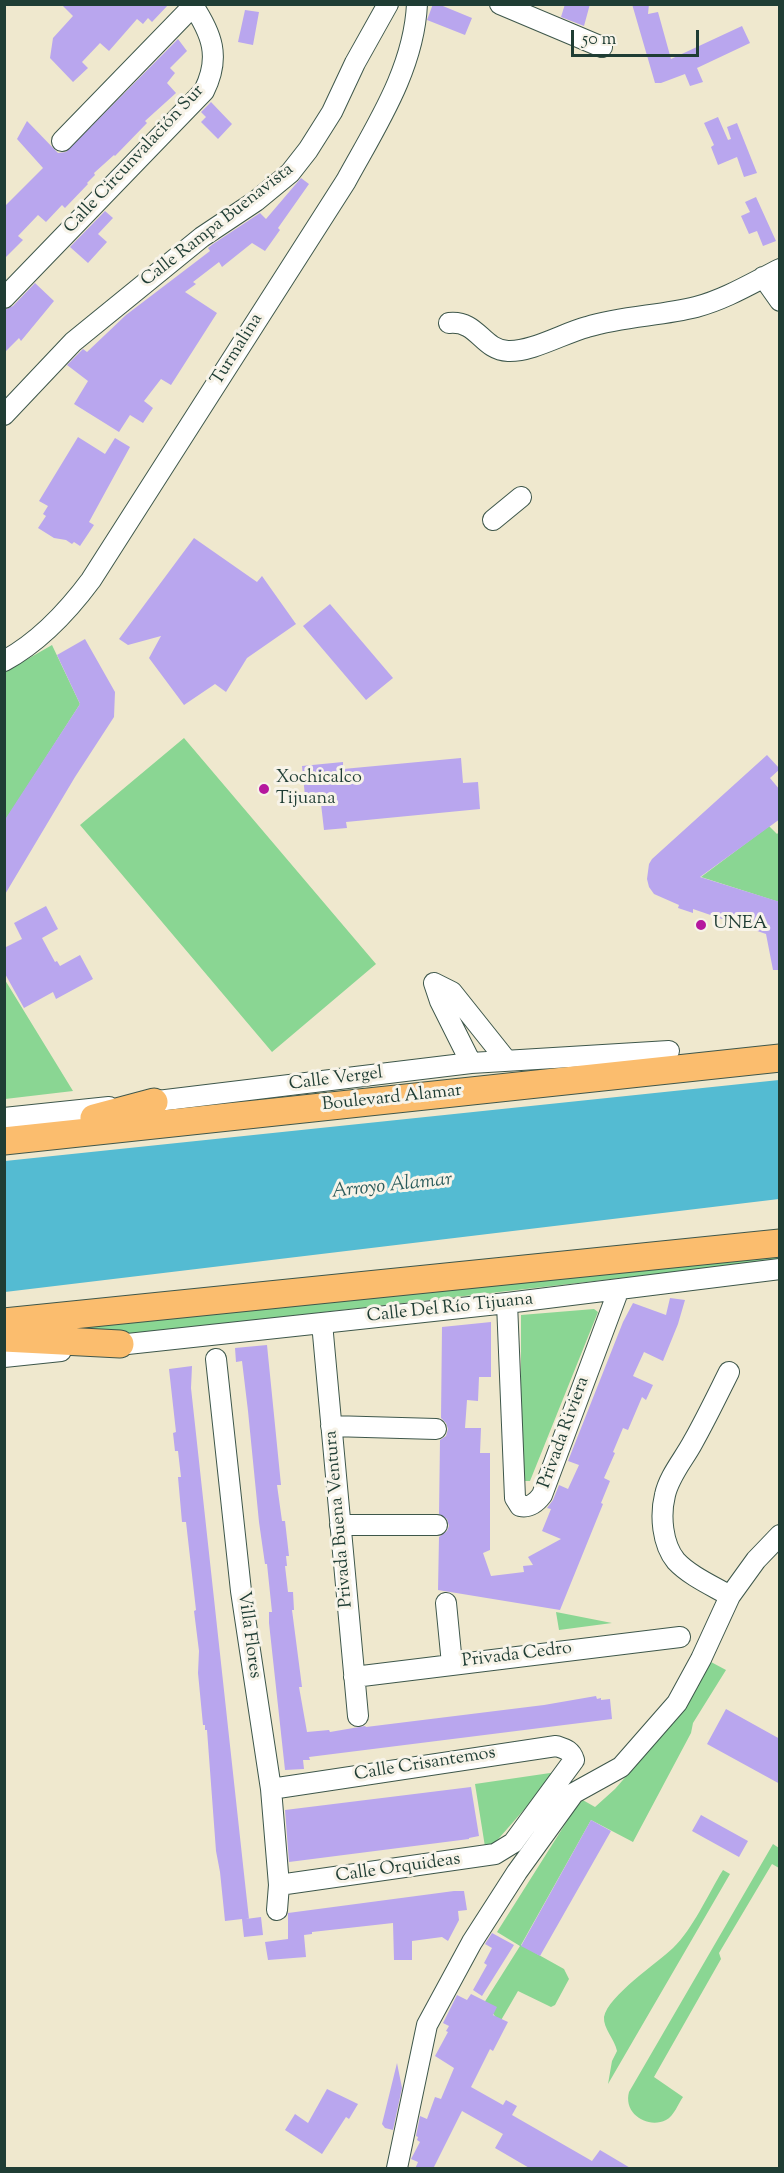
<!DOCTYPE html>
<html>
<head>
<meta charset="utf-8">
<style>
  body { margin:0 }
  #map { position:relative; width:784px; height:2173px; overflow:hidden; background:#efe8ce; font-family:"Sorts Mill Goudy",serif }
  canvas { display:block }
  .frame { position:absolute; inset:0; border:6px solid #1f3d34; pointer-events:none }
  .scale { position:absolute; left:571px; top:30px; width:128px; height:27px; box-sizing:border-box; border:3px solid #1f3d34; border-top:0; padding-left:8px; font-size:18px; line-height:21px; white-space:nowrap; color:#1f3d34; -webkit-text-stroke:4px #f7f3e8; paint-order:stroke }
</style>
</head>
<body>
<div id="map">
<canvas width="784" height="2173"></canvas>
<div class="frame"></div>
<div class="scale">50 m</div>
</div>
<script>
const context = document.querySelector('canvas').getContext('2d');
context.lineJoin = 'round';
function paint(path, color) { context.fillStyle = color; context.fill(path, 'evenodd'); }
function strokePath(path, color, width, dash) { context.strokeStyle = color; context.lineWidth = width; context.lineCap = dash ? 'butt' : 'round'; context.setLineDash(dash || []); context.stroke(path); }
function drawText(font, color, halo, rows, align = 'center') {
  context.font = font + ' "Sorts Mill Goudy",serif'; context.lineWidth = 6; context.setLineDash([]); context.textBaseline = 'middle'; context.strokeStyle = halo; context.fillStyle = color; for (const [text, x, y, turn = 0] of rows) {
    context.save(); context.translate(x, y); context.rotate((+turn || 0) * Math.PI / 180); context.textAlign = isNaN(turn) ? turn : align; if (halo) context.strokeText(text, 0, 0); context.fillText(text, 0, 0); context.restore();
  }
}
paint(new Path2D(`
  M52,645l28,59 -75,117v-149z
  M184,738l192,226 -104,88 -192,-227z
  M769,826l8,8 2,-2v70l-78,-25z
  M5,980l68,111 -68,8z
  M779,1251v9l-664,76 -62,-6z
  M594,1309l4,3 -68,169h-9v-166z
  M556,1612l56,11 -53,7z
  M711,1662l15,8 -33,53 -2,10 -58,109 -42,-22 -70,125 43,24 5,10 -14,26 -4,2 -33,-16 -18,31 -16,-19 36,-57 -23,-14 84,-133 14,8 20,-18 14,-16z
  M557,1772l-71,81 -11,-69z
  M773,1844l6,4v20l-7,-4 -53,89 2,6 -67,118 29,20c-5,7 -9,19 -17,23 -18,9 -43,-6 -37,-28z
  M723,1870l7,4 -122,210 4,-23 5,-10c-2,-11 -14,-23 -13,-34 4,-21 53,-54 69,-69 20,-19 35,-54 50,-78z`), '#8ad693');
paint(new Path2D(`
  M779,1080v119l-774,93v-131z`), '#54bbd2');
paint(new Path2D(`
  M61,4h108l-17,18 -4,-4 -5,6 -6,-5 -28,32 -9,-8 -18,19 6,6 -15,14 -23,-24 3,-20 20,-22z
  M433,4h5l34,14 -7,17 -38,-15z
  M565,4h25l-6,22 -23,-9z
  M632,4h17l-1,10 10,-2 13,47 71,-33 8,17 -53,25 6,14 -13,4 -5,-12 -24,9h-6z
  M245,10l14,2 -6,33 -15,-3z
  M178,39l9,12 -17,17 5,5 -8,10 9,10 -31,28 2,2 -32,33 -1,-1 -20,18 1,2 -8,8 1,1 -23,24 -3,-3 -16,17 -8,-7 -20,21 5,4 -19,19v-52l39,-39 -26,-29 10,-18 31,32 8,-1z
  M211,102l21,22 -14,15 -17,-17 5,-5 -5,-5z
  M718,117l10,23 3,-1 -4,-12 10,-4 20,50 -13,4 -7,-20 -19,8 -7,-18 3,-2 -10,-22z
  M301,178l8,6 -31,44 2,2 -15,21 -13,-8 -30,24 -3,-5 -26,20 3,2 -11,8 32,21 -46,72 -10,-6 -17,22 9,7 -10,15 -13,-8 -11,17 -45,-28 14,-23 -21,-16 16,-16 4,3 39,-37 84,-64 -2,-3 5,-4 47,-31 6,6z
  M756,197l20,44 -13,5 -6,-15 -8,3 -8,-18 9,-4 -5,-10z
  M105,211l8,7 -15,16 9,8 -19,21 -18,-16z
  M35,283l19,18 -33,40 -2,-3 -15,15v-43l9,-4z
  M78,437l27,17 10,-16 15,9 -41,75 5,3 -14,21 -6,-4 -2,2 -6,-4 -12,-2 -16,-10 8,-12 -3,-2 5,-8 -9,-5z
  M194,538l63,44 5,-6 34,48 -49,34 -21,34 -11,-8 -31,21 -35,-47 12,-22 -33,9 -9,-6z
  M330,604l63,74 -27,22 -63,-74z
  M85,639l30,53 -1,25 -39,60 -71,119v-75l76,-117 -23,-49z
  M767,755l13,14 -10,9 10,12v29l-80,58 80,25v68h-7l-7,-36 -73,-25v4l-15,-5 1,-3 -25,-11 -5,-7 -2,-8 2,-15 3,-5z
  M461,758l2,25 15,-1 2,27 -134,13 1,6 -23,2 -4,-35 -15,1 -3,-30 41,-4v7z
  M46,906l12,23 -16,9 13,24 2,-1 3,5 20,-11 13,24 -37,20 -3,-7 -29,16 -20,-36v-24l18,-9 -8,-16z
  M670,1298l15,2 -7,24 -15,37 -19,-9 -11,24 20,9 -7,15 -4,-3 -14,33 -5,-2 -10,24 2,1 -11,25 6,3 -9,22 2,1 -43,106 -122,-20 1,-53 8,-6 2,-5 -2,-7 -8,-5 1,-74 6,-4 2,-7 -2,-6 -5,-5 1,-91 49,-5v55h-12l-1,24 -11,-1 -2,28h16l-1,25h10v97l-7,3 8,23 33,-4 -1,-6 10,-1 -5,-8 33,-18 -19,-8 9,-22 -4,-1 6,-8 6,-15 9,4 11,-24 -11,-4 55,-139 10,-19 33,12z
  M267,1345l14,140h-4l5,36h3l4,35h-3l1,10h-2l3,26h5l1,18h-2l10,77h-3l8,45 22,-2 1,2 35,-6 1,1 178,-22 52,-9 1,3 4,-1v2l9,-1 2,20 -303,38 1,3h-7l1,9 -19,1 -16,-147v-11h3l-5,-48h-2l-6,-42 -11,-111 -6,-50 -6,1 -1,-14z
  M192,1366l-1,22 54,495 4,36h-3l15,-2 2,18 -19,2 -2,-18 -17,2 -5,-49 -4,-21 -9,-121h-2v-5h-2l-5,-52 1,-22 -5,-40 2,-1 -10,-88h-4l-4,-45h3l-3,-26h-3l-2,-18 3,-1 -7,-63z
  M726,1709l54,30v45l-73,-40z
  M471,1787l8,49 -10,2v1l-180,23 -4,-52z
  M701,1815l47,26 -9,16 -47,-26z
  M591,1820l20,11 -71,125 -19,-10z
  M454,1891h10l3,19 -9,1 1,9 -11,21 -6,-4 -30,4v19h-18l-1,-37 -81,9v2l-8,1 2,22 -38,3 -3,-18 23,-3v-26z
  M492,1933l22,12 -32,51 -9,-6 14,-25 -3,-2 8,-15 -7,-4z
  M471,1994l26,13 -4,8 15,7 -15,29 -3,-2 -19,38 32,18 3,-5 11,6 -5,9 80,46 8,-11 32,19h-101l-36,-21 8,-14 -41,-23 -29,58h-18l3,-7 -7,-3 9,-17 -3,-2 1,-3 -2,-1 4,-20 7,3 8,-22 6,2 13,-31 -19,-12 13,-24 -2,-1 3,-5 -6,-3 14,-28 10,5z
  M397,2063l5,25 -9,42 -8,-2 -3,-4z
  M327,2089l31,15 -9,15 -3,-2 -24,37 -37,-24 10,-16 13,9z`), '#b9a6ee');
const minor = new Path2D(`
  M500,4l102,43
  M62,141l131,-135
  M763,277l17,24
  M4,298l200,-207c17,-34 8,-57 -12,-87
  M449,323c29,-3 33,27 59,28 24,1 56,-18 79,-24 36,-11 73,-11 109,-20 30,-8 56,-24 84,-38
  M4,415l69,-73 129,-105 54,-36 34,-28 18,-23 24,-38 23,-49 33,-59
  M493,520l28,-23
  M4,661c35,-19 64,-50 87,-81l255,-399c30,-55 68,-112 71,-177
  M434,983l18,9 55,69
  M434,983l6,18 31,62
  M141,1103l330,-40 198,-12
  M4,1118l105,-11
  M507,1303l8,195 5,8c10,2 16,-3 22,-11l77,-206
  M322,1323l36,393
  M109,1346l398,-43 273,-34
  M4,1357l57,-6
  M216,1359l25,232 30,198 8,96 -2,25
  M729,1372c-12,24 -23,47 -36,70 -9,17 -24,34 -28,53 -5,20 -3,49 11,66 14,15 37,25 54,35
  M331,1426l105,3
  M340,1525h97
  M446,1603l6,61
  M354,1677l326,-40
  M271,1789l285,-43c9,3 15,4 18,14l-61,83 -18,11 -216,31
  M397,2168l30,-143 45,-83 45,-70 57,-79 47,-26 56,-64 24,-44 29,-63 26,-36 24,-25`);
const highway = new Path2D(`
  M94,1118l60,-16
  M4,1141l776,-83
  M4,1322l776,-79
  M4,1338l116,6`);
strokePath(minor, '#3e574b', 22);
strokePath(highway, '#3e574b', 29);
strokePath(minor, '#fff', 20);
strokePath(highway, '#fbbd6e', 27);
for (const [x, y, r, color] of [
  [264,789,6,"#b5179e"],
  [701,925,6,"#b5179e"]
]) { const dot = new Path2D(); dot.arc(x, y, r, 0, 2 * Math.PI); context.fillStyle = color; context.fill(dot); strokePath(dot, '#f7f3e8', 2); }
drawText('18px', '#1f3d34', '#f7f3e8', [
  ["Calle Circunvalación Sur",135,160,-47],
  ["Calle Rampa Buenavista",218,226,-38],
  ["Turmalina",238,350,-58],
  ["Calle Vergel",336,1080,-7],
  ["Boulevard Alamar",392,1099,-6],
  ["Calle Del Río Tijuana",450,1309,-6],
  ["Privada Riviera",565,1433,-70],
  ["Privada Buena Ventura",340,1519,-95],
  ["Villa Flores",248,1635,82],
  ["Privada Cedro",517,1656,-7],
  ["Calle Crisantemos",425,1765,-9],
  ["Calle Orquideas",398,1869,-8]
]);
drawText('18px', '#1f3d34', '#f7f3e8', [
  ["Xochicalco",276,779],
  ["Tijuana",276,800],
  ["UNEA",713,925]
], 'left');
drawText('italic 20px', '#2c5c5c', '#f7f3e8', [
  ["Arroyo Alamar",392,1187,-6]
]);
</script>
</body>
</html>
